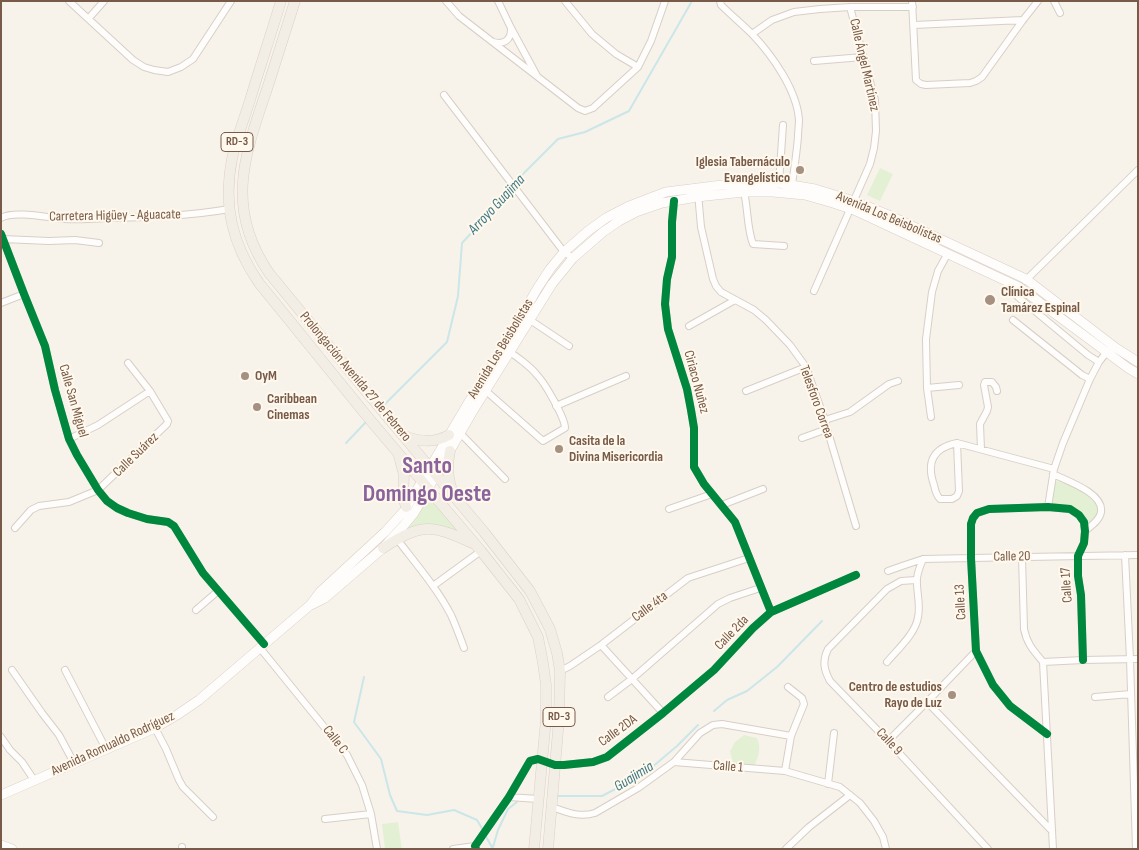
<!DOCTYPE html>
<html>
<head>
<meta charset="utf-8">
<style>
  body { margin:0 }
  #map { position:relative; width:1139px; height:850px; overflow:hidden; background:#f8f3ea; font-family:"Sofia Sans Condensed",sans-serif }
  canvas { display:block }
  .frame { position:absolute; inset:0; border:2px solid #785a48; pointer-events:none }
</style>
</head>
<body>
<div id="map">
<canvas width="1139" height="850"></canvas>
<div class="frame"></div>
</div>
<script>
const context = document.querySelector('canvas').getContext('2d');
context.lineJoin = 'round';
function paint(path, color) { context.fillStyle = color; context.fill(path, 'evenodd'); }
function strokePath(path, color, width, dash) { context.strokeStyle = color; context.lineWidth = width; context.lineCap = dash ? 'butt' : 'round'; context.setLineDash(dash || []); context.stroke(path); }
function drawText(font, color, halo, rows, align = 'center') {
  context.font = font + ' "Sofia Sans Condensed",sans-serif'; context.lineWidth = 4; context.setLineDash([]); context.textBaseline = 'middle'; context.strokeStyle = halo; context.fillStyle = color; for (const [text, x, y, turn = 0] of rows) {
    context.save(); context.translate(x, y); context.rotate((+turn || 0) * Math.PI / 180); context.textAlign = isNaN(turn) ? turn : align; if (halo) context.strokeText(text, 0, 0); context.fillText(text, 0, 0); context.restore();
  }
}
paint(new Path2D(`
  M880,168l13,6 -13,27 -13,-6z
  M1053,480c13,4 51,14 45,33 -2,5 -7,9 -10,13 -11,-22 -15,-20 -37,-19z
  M429,495l36,42 -15,-7 -46,3 13,-18z
  M744,735l13,3c5,13 1,17 -3,30l-20,-1 -4,-16 5,-9z
  M398,822l4,27h-17l-3,-25z`), '#e3f0d4');
strokePath(new Path2D(`
  M384,405l63,-63 11,-46 4,-53 42,-45 20,-25 34,-34 27,-7 44,-21 63,-110
  M346,443l20,-21
  M364,677l-10,45 27,37 9,36 7,16 30,4 27,-5 23,10 6,10
  M714,711l13,-11 20,-9 30,-24 45,-46
  M557,796h45l23,-12 26,-16 26,-22 21,-21
  M485,835l8,14
  M493,847l5,-17 10,-21 9,-7`), '#cae6e9', 2);
const street = new Path2D(`
  M69,1l64,59 11,7 10,3 14,2 13,-5 12,-8 38,-58
  M446,1l13,15 119,92 7,3 8,-3 45,-41 13,-26 14,-40
  M498,1l13,27 26,48
  M565,1l27,33 24,20 22,13
  M720,1l1,4c10,10 21,19 31,29 20,21 45,56 47,86 0,5 -1,11 -1,16 -1,16 -4,33 -6,49
  M912,1l4,79 5,4 5,1 44,-2 6,-2 6,-4 41,-57 15,-19
  M1054,1l6,12
  M89,18l15,-17
  M914,25l109,-5
  M752,34l20,-14 22,-8 26,-3 30,-2h63
  M493,42c11,3 18,-2 18,-13
  M814,61l49,-4
  M444,95l120,157 9,6
  M779,183l4,-58
  M744,192c4,16 3,37 9,52l31,2
  M698,193l3,34 12,52 3,7 5,6 33,18 12,10 24,25 16,22 17,48 33,111
  M674,201l-2,21v35l-5,22 -2,25 3,25 19,60 4,21 3,18v39l10,17 31,38 36,90
  M1,218c12,-8 49,0 64,1 15,1 31,-1 46,-1 40,-1 79,-2 118,-9
  M1,234l23,60 21,52 10,44 14,49 8,16 21,35 9,11 10,7 11,5 19,6 21,3 6,4 29,47 61,71
  M3,239l46,2 26,-1 24,3
  M1025,281l113,-111
  M814,291l56,-127 4,-16 2,-17 -1,-31 -25,-93
  M1018,297l70,58 11,7
  M1,303l23,-9
  M530,320l39,26
  M1013,320l69,55 8,4
  M689,326l46,-26
  M927,388l32,-3
  M486,391l57,50 22,-13c0,-10 -20,-45 -28,-53 -6,-8 -22,-20 -31,-25
  M746,391l60,-24
  M556,406l70,-30
  M931,417l-4,-29 -1,-49 6,-47 6,-21 10,-18
  M825,420l25,-8 39,-28 9,-3
  M460,433l45,46
  M802,438l25,-9
  M69,439l29,-14 52,-34
  M957,443l2,48 -2,5 -5,3h-12c-4,-4 -5,-9 -6,-14 -8,-23 -1,-37 23,-42l97,26
  M981,449l-1,-25 7,-13 1,-4 -4,-22 1,-3h7l4,5 1,4
  M1053,474c14,7 51,19 48,38 -1,8 -10,14 -16,19
  M722,505l41,-16
  M1048,507l6,-38 9,-26 27,-64 9,-17 10,-13
  M669,509l43,-15
  M15,528l16,-18 8,-4 30,-4 29,-12 69,-66 1,-3 -18,-30 -22,-28
  M397,539c19,25 40,49 54,76 5,11 9,22 13,33
  M1125,555l5,104 6,190
  M1022,557l2,72c3,15 9,21 19,33
  M888,571l14,-5 21,-7 48,-1 167,-3
  M916,580l-15,1 -14,8 -59,60c-6,12 -4,21 2,32l58,60 100,108
  M433,586l48,-35
  M196,610l22,-19
  M601,645l62,68
  M260,648l87,107 15,30 9,29 6,35
  M887,662c10,-12 29,-29 31,-45 3,-13 -2,-26 -1,-39 1,-7 3,-12 6,-19
  M1043,662l10,187
  M1043,662l40,-2 55,-1
  M12,670l30,43 17,22 15,28
  M65,670l41,79
  M560,671l10,-5 31,-21 87,-67 61,-20
  M608,697l24,-18 86,-75 12,-6 30,-10
  M1095,697l36,-3
  M927,702l125,129
  M155,728l11,21 13,31 4,7 30,30
  M1047,734l-37,-28 -17,-21 -17,-34 -5,-93v-34l2,-6 4,-5 12,-4 59,-2 22,2 9,6 5,7 1,9 -1,12 -6,13v20l3,19 2,65
  M1,737l9,13 12,12 12,18
  M888,741l39,-39 49,-51
  M674,762l26,-29 13,-8 9,-1 69,12
  M785,771l6,-35 13,-32 -2,-6 -14,-11
  M828,784l6,-51
  M509,797l29,2
  M552,807c14,5 27,11 43,6l43,-25 36,-26 111,9 55,16 20,16 14,18 9,16 3,12
  M325,819l46,-5
  M475,846l34,-49 21,-36 8,-2 17,6h9l29,-3 14,-5 56,-44 51,-43 39,-42 18,-16 85,-37
  M182,849v-2
  M453,849l22,-3
  M786,849l23,-22 41,-32`);
const secondary = new Path2D(`
  M311,604l9,-12 65,-60 20,-22 62,-105 36,-57 34,-59 13,-20 14,-17 24,-21 18,-13 21,-11 23,-9 16,-6 56,-7 18,-1 39,-1 36,6 39,12 39,16 133,62 90,69 22,14
  M1,795l154,-67 22,-13 22,-15 110,-94 16,-8 58,-50 21,-23 10,-12 60,-104 78,-125 21,-26 30,-26 16,-11 17,-9 26,-9 35,-6 47,-5h29l32,3 28,8 21,7 165,77 109,81 10,6
  M1,845l11,4`);
const primary = new Path2D(`
  M281,1c-10,33 -21,66 -31,99 -6,20 -14,39 -18,59 -9,46 0,85 27,124l112,138 110,130 38,48 19,38 5,26 3,22v34l-12,130
  M295,1c-9,28 -18,57 -27,85 -23,68 -44,121 1,187l115,140 100,119 46,59 20,38 7,24 3,18 -1,48 -11,130
  M405,436c15,6 30,7 44,-1
  M450,451c-3,14 -3,25 2,39
  M399,456l5,19 -1,21 3,11
  M383,548c39,-25 48,-24 89,-5`);
strokePath(street, '#d6cfc6', 8);
strokePath(secondary, '#d8cfc6', 10);
strokePath(primary, '#dad0c9', 11);
strokePath(street, '#fefdfc', 6);
strokePath(secondary, '#fefdfc', 9);
strokePath(primary, '#f3eee5', 10);
strokePath(new Path2D(`
  M674,201l-2,21v35l-5,22 -2,25 3,25 19,60 4,21 3,18v39l10,17 31,38 36,90
  M1,234l23,60 21,52 10,44 14,49 8,16 21,35 9,11 10,7 11,5 19,6 21,3 6,4 29,47 61,71
  M1047,734l-37,-28 -17,-21 -17,-34 -5,-93v-34l2,-6 4,-5 12,-4 59,-2 22,2 9,6 5,7 1,9 -1,12 -6,13v20l3,19 2,65
  M476,849l-1,-3 34,-49 21,-36 8,-2 17,6h9l29,-3 14,-5 56,-44 51,-43 39,-42 18,-16 85,-37`), '#00873e', 8);
for (const [x, y, r, color] of [
  [800,170,5,"#a59081"],
  [990,300,6,"#a59081"],
  [245,376,5,"#a59081"],
  [257,407,5,"#a59081"],
  [559,449,5,"#a59081"],
  [952,695,5,"#a59081"]
]) { const dot = new Path2D(); dot.arc(x, y, r, 0, 2 * Math.PI); context.fillStyle = color; context.fill(dot); strokePath(dot, '#fff8ec', 2); }
for (const [x, y, w] of [
  [237,142,32],
  [559,717,32]
]) { const box = new Path2D(); box.roundRect(x - w / 2, y - 9.5, w, 19, 4); context.fillStyle = '#fff8ec'; context.fill(box); strokePath(box, '#785a48', 1); }
drawText('bold 12px', '#785a48', null, [
  ["RD-3",237,142],
  ["RD-3",559,717]
]);
drawText('14px', '#785a48', '#fff8ec', [
  ["Calle Ángel Martínez",864,65,77],
  ["Carretera Higüey - Aguacate",115,216,-1],
  ["Avenida Los Beisbolistas",889,218,23],
  ["Avenida Los Beisbolistas",501,349,-59],
  ["Prolongación Avenida 27 de Febrero",355,377,50],
  ["Ciriaco Nuñez",696,382,75],
  ["Calle San Miguel",73,401,74],
  ["Telesforo Correa",816,402,70],
  ["Calle Suárez",136,455,-44],
  ["Calle 20",1012,557,-1],
  ["Calle 17",1067,585,-94],
  ["Calle 13",961,602,-93],
  ["Calle 4ta",650,607,-37],
  ["Calle 2da",732,633,-46],
  ["Calle 2DA",618,731,-36],
  ["Calle C",335,740,52],
  ["Calle 9",889,742,47],
  ["Avenida Romualdo Rodríguez",113,744,-25],
  ["Calle 1",728,767,5]
]);
drawText('bold 14px', '#785a48', '#fff8ec', [
  ["Iglesia Tabernáculo",790,162,"right"],
  ["Evangelístico",790,178,"right"],
  ["Clínica",1001,292],
  ["Tamárez Espinal",1001,308],
  ["OyM",255,376],
  ["Caribbean",267,399],
  ["Cinemas",267,415],
  ["Casita de la",569,441],
  ["Divina Misericordia",569,457],
  ["Centro de estudios",942,687,"right"],
  ["Rayo de Luz",942,703,"right"]
], 'left');
drawText('italic 15px', '#3d7986', '#fff8ec', [
  ["Arroyo Guajima",497,205,-47],
  ["Guajimia",634,777,-32]
]);
drawText('bold 24px', '#8a639c', '#fff8ec', [
  ["Santo",427,467],
  ["Domingo Oeste",427,495]
]);
</script>
</body>
</html>
